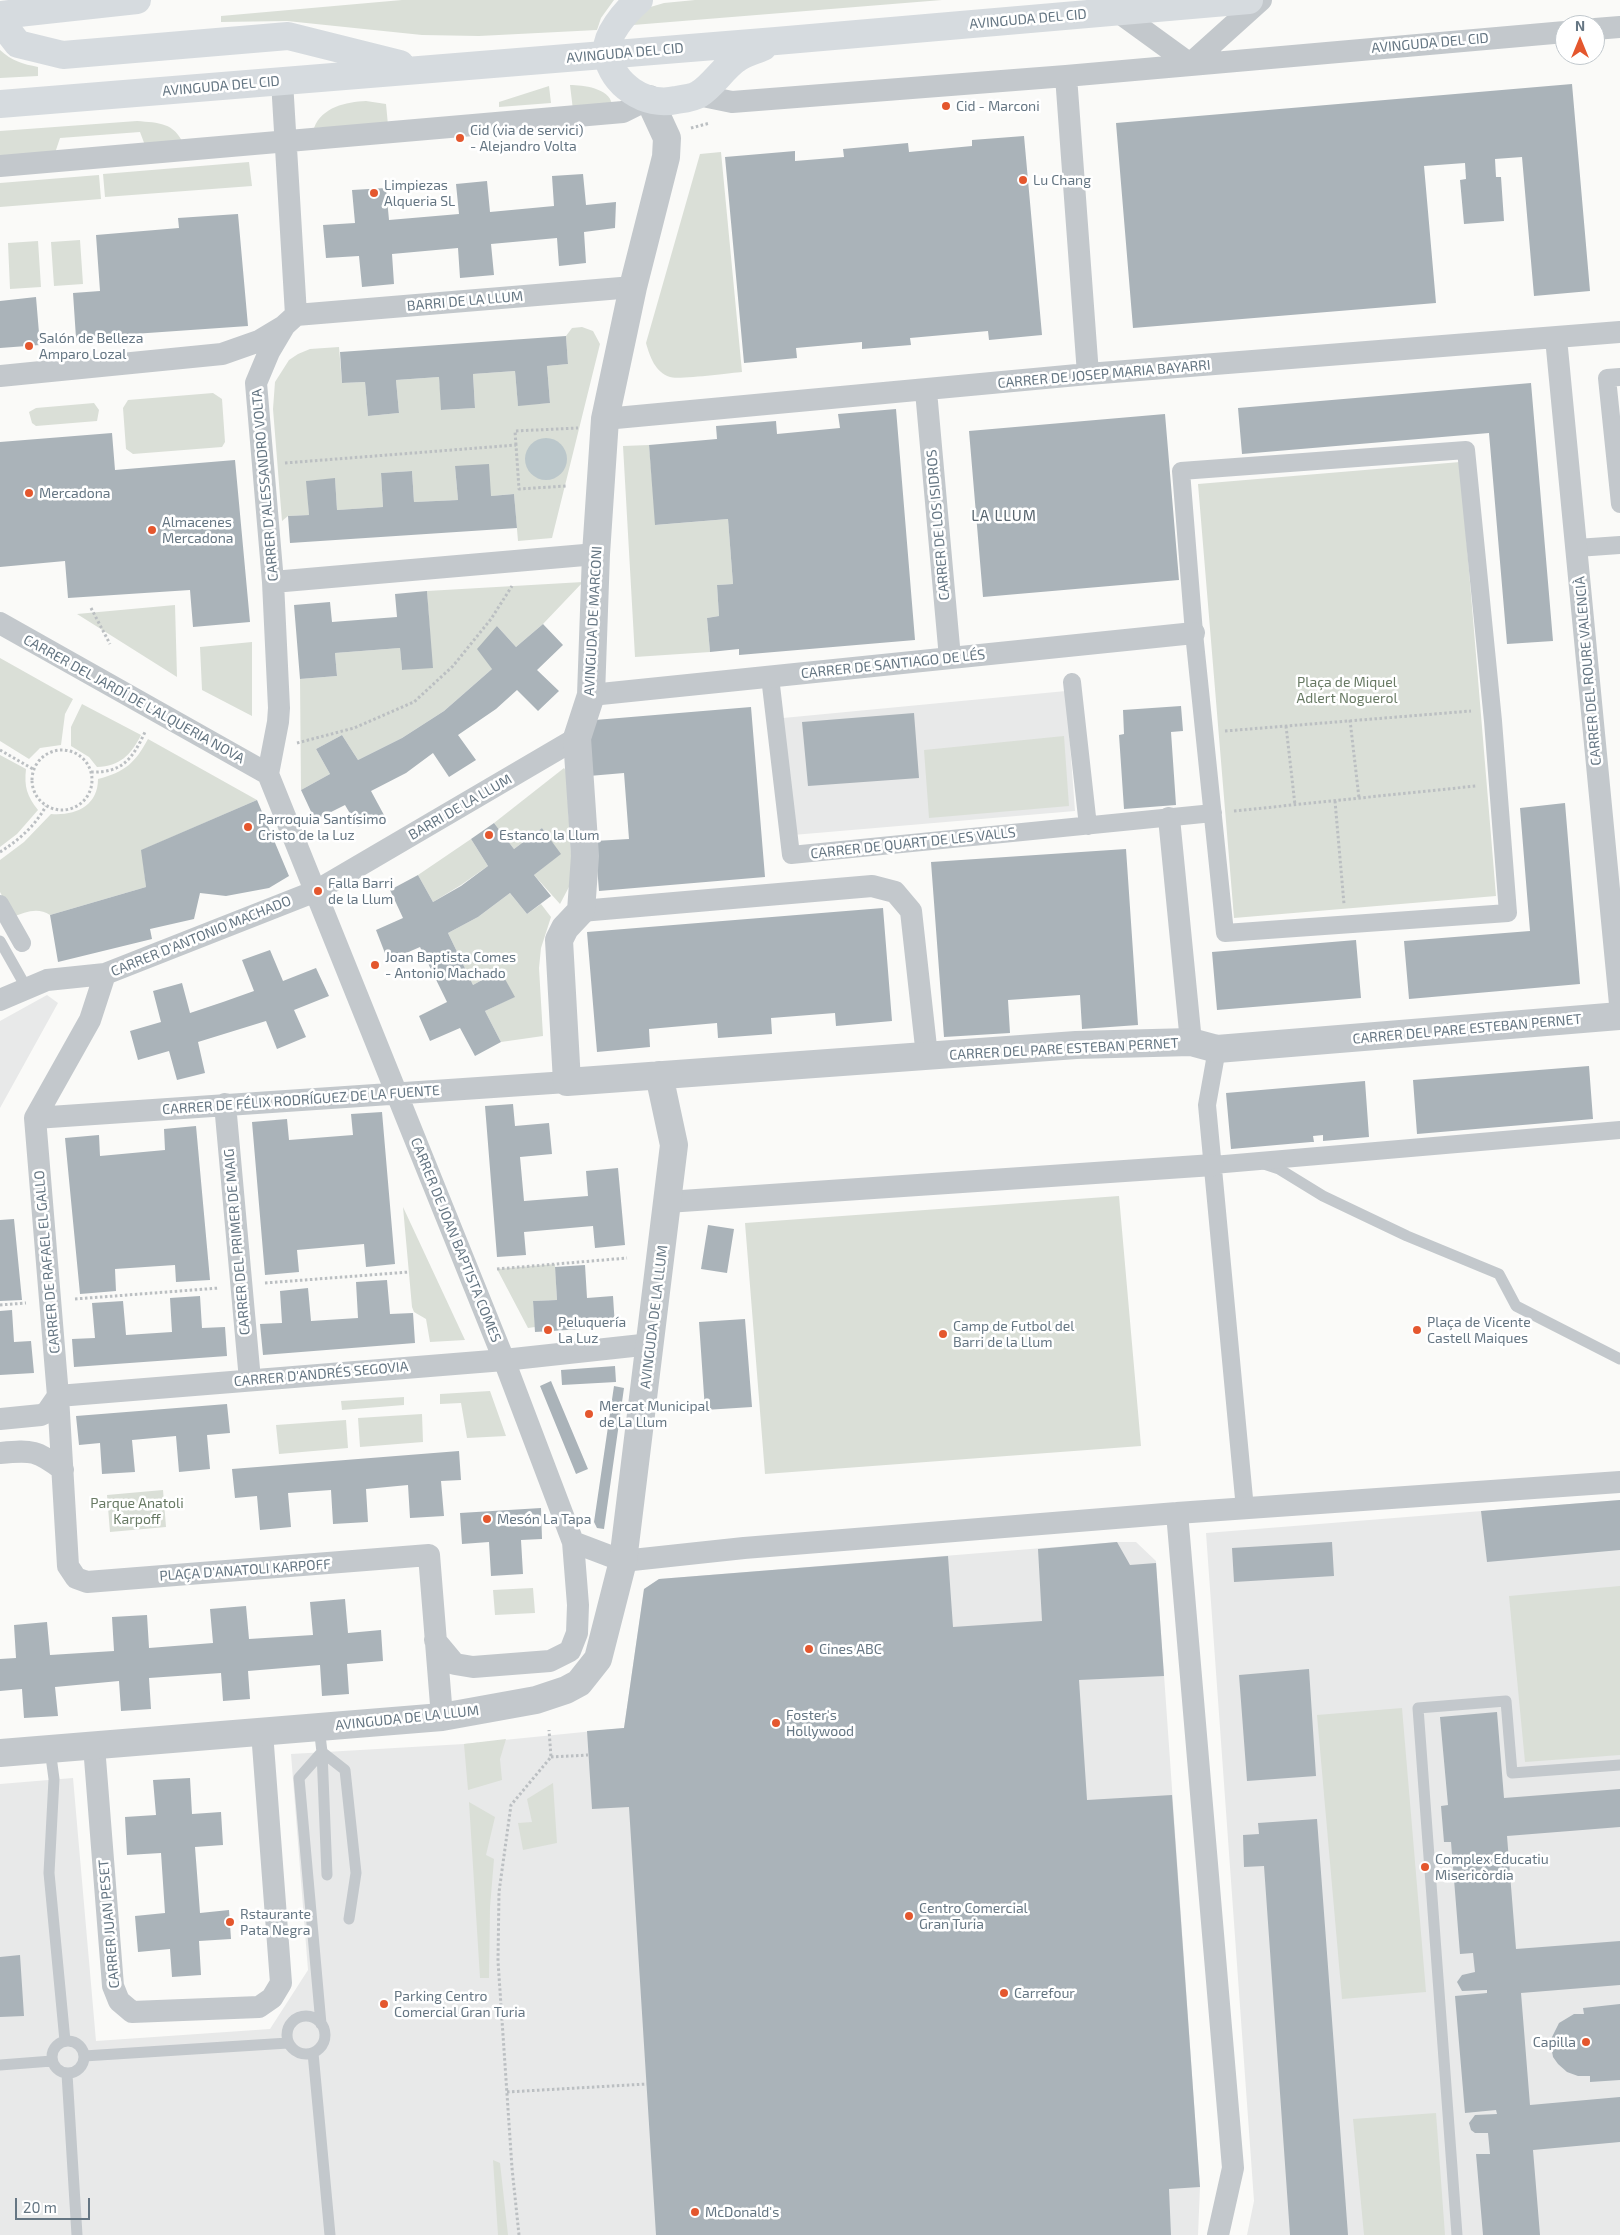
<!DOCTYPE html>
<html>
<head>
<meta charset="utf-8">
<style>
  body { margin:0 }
  #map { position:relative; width:1620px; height:2235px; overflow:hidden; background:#fafaf8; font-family:"Exo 2",sans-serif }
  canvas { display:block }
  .north { position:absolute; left:1555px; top:15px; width:50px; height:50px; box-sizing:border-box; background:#fff; border:1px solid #c1c8cd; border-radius:50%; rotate:0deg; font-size:14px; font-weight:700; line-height:20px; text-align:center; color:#657683 }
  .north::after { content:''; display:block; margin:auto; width:18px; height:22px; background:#e4572e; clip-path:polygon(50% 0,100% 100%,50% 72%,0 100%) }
  .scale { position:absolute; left:15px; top:2198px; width:75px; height:22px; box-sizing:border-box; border:2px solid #657683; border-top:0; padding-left:6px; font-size:15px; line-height:18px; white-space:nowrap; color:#657683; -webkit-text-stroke:4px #fff; paint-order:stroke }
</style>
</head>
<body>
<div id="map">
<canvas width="1620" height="2235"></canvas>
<div class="north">N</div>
<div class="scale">20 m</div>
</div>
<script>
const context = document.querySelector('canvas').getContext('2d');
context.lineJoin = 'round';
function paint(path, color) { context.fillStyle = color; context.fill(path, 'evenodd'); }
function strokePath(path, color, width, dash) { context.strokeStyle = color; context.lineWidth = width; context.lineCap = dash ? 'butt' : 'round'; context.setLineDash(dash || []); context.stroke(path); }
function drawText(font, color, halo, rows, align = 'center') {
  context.font = font + ' "Exo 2",sans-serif'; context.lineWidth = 5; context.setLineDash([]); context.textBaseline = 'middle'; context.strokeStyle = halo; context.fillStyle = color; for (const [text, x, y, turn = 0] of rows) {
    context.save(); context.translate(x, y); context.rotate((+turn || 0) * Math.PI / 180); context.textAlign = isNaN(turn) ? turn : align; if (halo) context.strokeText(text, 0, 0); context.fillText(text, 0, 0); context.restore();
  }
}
paint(new Path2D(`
  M1066,691l9,120 -282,24 -10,-117z
  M47,995l11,8 -58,105v-87z
  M1620,1500v735h-373l7,-34 -48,-668z
  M1117,1542h19l20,19 44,626 -2,48h-1198v-451l73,-6 23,263 174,-12 38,-59 -17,-216 173,-10 160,-16 20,-139 15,-10z`), '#e8e9e9');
paint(new Path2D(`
  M402,0h212l-13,18 -4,12 -118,6 -57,-1 -135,-14 -66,1v-6z
  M695,0h247l-309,25 14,-17 17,-5z
  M0,50c12,11 23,14 38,17v9l-38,2z
  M570,85c13,0 39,3 42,19l-39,6z
  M549,86l2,17 -52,4v-5z
  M366,101l20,3 2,21 -74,3c8,-21 32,-26 52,-27z
  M137,121c22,2 37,1 47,24l-38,3 -6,-16 -80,6 -6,18 -54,4v-29z
  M721,152l21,220c-12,1 -65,8 -72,5 -15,-5 -20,-20 -24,-34l54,-189z
  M249,162l3,24 -147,11 -2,-23z
  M99,175l2,24 -101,8v-24z
  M80,240l3,44 -29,2 -3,-44z
  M38,241l3,46 -31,2 -2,-46z
  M582,327l11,4 7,13 -48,194 -34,3 -4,-47 -23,2 -36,-30 3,34 -44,2 -2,-31 -31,2 2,34 -46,3 -2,-31 -28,2 2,34 -21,1 -6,5 -9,-112 2,-27 14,-22 9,-6 12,-5 29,-2 3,36 23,-1 3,34 31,-3 -3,-33 43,-3 3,33 33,-2 -2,-34 42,-3 3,34 32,-2 -3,-37 21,-2 -2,-28 6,-8z
  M213,393l9,6 3,43 -3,5 -89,7 -7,-5 -3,-41 5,-8z
  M94,403l5,7 -2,11 -61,5 -4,-3 -3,-11 7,-4z
  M649,445l7,80 72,-6 5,65 -16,1 2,31 -12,2 3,34 -75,5 -12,-211z
  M1460,462l36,434 -262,22 -36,-434z
  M583,582l-40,42 -27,23 -19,-21 -5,43 -48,42 -42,27 -44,22 -16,-25 -26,14 14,25 -29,16 -1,-111 37,-3 -2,-23 65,-5 2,22 30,-3 -5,-76z
  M175,605l2,72 -100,-63z
  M252,642v74l-50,-26 -2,-43z
  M0,658l73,41 -8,15 -4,31 -21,3 -11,11 -29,-18z
  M82,704l59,31c-10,20 -21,31 -44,32l-8,-10 -18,-11v-19z
  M1064,736l5,70 -140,12 -5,-68z
  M148,739l109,61 -115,50 4,37 -96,28c-12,-8 -25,-3 -37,2l-13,-25v-32l24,-18 27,-28c24,2 47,-8 47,-35 27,-7 37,-16 50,-40z
  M0,755l26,14c-2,18 1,27 12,41l-21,24 -17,13z
  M564,768l2,3 6,100 -2,14 -10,19 -26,-29 26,-21 -18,-26 -28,21 -20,-26z
  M471,839l17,27 -27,19 -28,17 -15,-27z
  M510,893l17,21 14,-10 10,13 -10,31 -2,20 4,68 -42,6 -16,-31 29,-14 -14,-27 -27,15 -25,-52 30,-16z
  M1119,1196l22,250 -376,28 -20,-251z
  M403,1207l62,133 -35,2 -4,-23 -12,-7 -2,-5z
  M555,1264l2,36 -24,1 2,26 -7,1 -31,-59z
  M490,1391l16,45 -39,2 -6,-35 -21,1v-10z
  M404,1397v8l-62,5 -1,-9z
  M422,1414l1,28 -63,5 -2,-29z
  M346,1420l2,28 -69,6 -3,-29z
  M163,1490l3,37 -56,5 -3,-37z
  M1620,1586v169l-95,7 -16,-166z
  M533,1588l2,25 -40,2 -2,-25z
  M1402,1708l24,284 -84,7 -25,-284z
  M506,1739l-6,20 2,21 -34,10 -4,-46z
  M553,1783l4,60 -34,7 -5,-27 14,-1 -5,-23z
  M469,1802l26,15 -9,38 8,4 -4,48 -1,71h-9z
  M1436,2113l9,122h-81l-11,-116z
  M493,2160l7,3 8,72h-10z`), '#dadfd7');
paint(new Path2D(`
  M525 459a21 21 0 1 1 42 0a21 21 0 1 1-42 0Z`), '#bbc7cb');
paint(new Path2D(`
  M1572,84l18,207 -56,5 -12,-139 -27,2 1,18h5l3,44 -40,3 -4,-44 6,-1 -1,-16 -41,3 12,137 -303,25 -17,-205z
  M1024,136l18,199 -53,5 -1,-9 -78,7 1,7 -49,4v-7l-66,6 1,10 -53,5 -19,-206 70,-6v10l49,-4 -1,-8 65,-6 1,9 63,-6v-6z
  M583,174l3,31 30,-3 -1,26 -31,4 2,31 -27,3 -2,-28 -66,6 3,31 -34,3 -2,-30 -66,6 2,30 -32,3 -3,-31 -33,2 -3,-33 32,-2 -3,-33 34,-2 3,32 70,-6 -3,-30 31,-3 3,31 64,-6 -2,-30z
  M238,214l10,112 -172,12 -3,-45 27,-2 -4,-56 83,-7 -1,-10z
  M36,297l4,48 -40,3v-47z
  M566,336l2,28 -21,2 3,37 -32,3 -3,-35 -42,3 2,34 -34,2 -2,-33 -43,3 3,33 -31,3 -3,-34 -23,1 -2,-31z
  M1531,383l22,258 -46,3 -18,-211 -247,21 -4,-46z
  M896,409l19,231 -176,15v-6l-29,3 -3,-34 12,-2 -2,-31 16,-1 -5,-65 -73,6 -6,-80 68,-6 -1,-13 60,-5 1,13 63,-6 -2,-14z
  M1165,414l14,166 -196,17 -14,-166z
  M112,433l3,37 120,-10 15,162 -57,5 -3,-37 -122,8 -3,-37 -65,6v-125z
  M489,464l2,32 23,-2 3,34 -227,15 -2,-27 21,-1 -3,-34 29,-3 2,32 46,-3 -2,-34 31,-2 2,31 44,-2 -3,-34z
  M427,591l6,77 -31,2 -2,-22 -65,5 2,23 -37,3 -6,-74 36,-3 2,20 65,-5 -2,-23z
  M543,624l20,21 -26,25 22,21 -21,20 -21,-21 -21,19 -38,26 18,25 -27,17 -16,-24 -27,20 -35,18 13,24 -26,12 -13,-22 -30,15 -14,-30 29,-16 -14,-25 26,-14 16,25 44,-22 42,-27 48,-42 -15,-20 20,-23 19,21z
  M1181,706l2,25 -12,1 5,73 -52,4 -5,-74 5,-1 -1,-24z
  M751,707l14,170 -166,14 -4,-50 34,-2 -5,-66 -35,3 -2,-33 8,-23z
  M914,713l5,65 -111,8 -6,-64z
  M257,800l32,76 -20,12 -43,8 -26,-3 -6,26 -44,10 2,10 -94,23 -8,-47 96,-28 -5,-37z
  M1565,803l15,181 -171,15 -5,-58 126,-10 -10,-123z
  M494,823l20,26 28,-21 19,26 -27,21 17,21 -24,18 -17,-21 -32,24 -30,16 25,52 27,-15 15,27 -30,14 16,31 -26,14 -15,-28 -30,13 -11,-25 28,-14 -27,-55 -32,14 -12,-31 27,-12 -13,-28 28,-15 15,27 28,-16 27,-20 -17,-27z
  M1126,849l12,176 -56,4 -2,-34 -72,5 2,33 -66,4 -13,-175z
  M883,908l9,113 -56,5 -1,-13 -64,5 1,16 -54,4 -1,-15 -68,6 1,18 -53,5 -10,-120z
  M1356,940l5,58 -144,12 -5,-58z
  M270,950l13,31 33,-13 13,28 -35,14 12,27 -29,12 -11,-28 -68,21 7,31 -28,7 -8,-29 -31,9 -8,-29 31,-9 -8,-31 29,-8 8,30 33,-11 31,-11 -12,-31z
  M1589,1066l4,53 -176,15 -4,-54z
  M1365,1081l4,56 -46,4v-6l-10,1 1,6h-3l-80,7 -5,-56z
  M513,1104l2,22 34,-3 3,31 -32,3 4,44 64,-5 -2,-25 32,-3 7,77 -30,3 -2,-22 -69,6 2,23 -29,2 -12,-151z
  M382,1112l13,152 -29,3 -2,-23 -67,6 2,22 -34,3 -13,-153 35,-3 2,21 64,-5 -2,-21z
  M196,1126l14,154 -34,2 -1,-17 -60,4 1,22 -36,3 -15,-156 34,-3 1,21 65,-6 -1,-21z
  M14,1219l8,81 -22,1v-81z
  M708,1225l26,4 -7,44 -26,-4z
  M585,1265l2,33 26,-2 2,31 -80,5 -2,-31 24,-1 -2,-33z
  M387,1280l3,34 23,-1 2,30 -152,12 -3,-31 22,-1 -2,-32 28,-3 3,33 47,-3 -2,-36z
  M200,1296l2,32 23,-1 2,29 -153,11 -2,-28 23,-1 -3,-35 31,-2 3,34 46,-3 -2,-34z
  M12,1310l2,32 17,-1 3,32 -34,2v-64z
  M745,1319l7,88 -47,3 -6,-88z
  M615,1366l1,16 -54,3 -1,-15z
  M551,1381l37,88 -12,5 -36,-88z
  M614,1386l10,2 -20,141 -7,-1 -3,-6z
  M227,1404l3,29 -23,2 3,34 -31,3 -3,-36 -44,4 3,32 -33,2 -2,-31 -21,2 -3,-29z
  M459,1451l2,29 -20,1 3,35 -34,2 -2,-33 -42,4 2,33 -35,2 -2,-34 -43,3 3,34 -31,3 -3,-34 -22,2 -3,-29z
  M1620,1500v50l-133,12 -6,-51z
  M541,1508l1,31 -21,1 2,34 -32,2 -2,-34 -27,2 -2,-31z
  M1117,1542l13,23 26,-2 8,113 -85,4 8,120 85,-5 28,392 -31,2 2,46h-515l-27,-428 -37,2 -5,-78 37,-3 20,-139 15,-10 289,-23 5,71 89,-6 -4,-72z
  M1332,1542l2,34 -100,6 -2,-34z
  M345,1599l3,34 33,-3 2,31 -36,3 2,30 -27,2 -2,-31 -72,6 2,28 -27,2 -2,-28 -72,5 2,31 -30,2 -2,-30 -64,6 3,29 -34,2 -2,-29 -22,2v-32l16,-1 -2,-33 33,-3 3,33 64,-4 -2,-34 35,-2 2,33 64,-5 -3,-34 36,-3 3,33 64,-4 -3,-33z
  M1309,1669l7,107 -69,5 -8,-106z
  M1497,1712l7,86 116,-9v38l-113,9 9,113 104,-8v44l-99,8 9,112 90,-8v45l-87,8 7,85h-57l-7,-81h14l-2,-21h-13l-4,-3 -2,-7 6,-8 22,-1 -1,-4 -31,3 -10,-117 32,-3v-3l-25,1 -5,-9 5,-7 13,-3 -2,-19 -13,1 -9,-112h-7l-3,-36 7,-1 -8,-88z
  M190,1778l2,36 29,-2 2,33 -28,2 5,66 29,-3 2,29 -32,2 2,34 -29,2 -2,-28 -32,3 -3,-36 30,-3 -4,-60 -34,2 -2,-38 31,-2 -3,-35z
  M1317,1819l31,416h-58l-26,-369 -20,1 -1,-32 16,-1 -1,-11z
  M20,1955l4,61 -24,1v-60z
  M1620,2004v76l-30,2v-6h-12l-11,-4 -9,-8 -5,-7 -2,-11 1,-9 7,-14 15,-9h10l-1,-6z`), '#aab3b9');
strokePath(new Path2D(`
  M691,128l19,-5
  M516,445l-1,-14 63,-3
  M285,463l231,-18 3,44 47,-3
  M91,608l19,36
  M1350,720l9,78
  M1286,726l9,79
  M1225,731l246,-20
  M297,743l57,-15 60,-26 39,-36 38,-47 21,-33
  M32 780a30 30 0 1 1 60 0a30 30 0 1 1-60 0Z
  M0,750l33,19
  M91,772c32,1 42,-14 54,-40
  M1335,801l9,103
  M1234,811l242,-25
  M0,852c19,-12 35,-26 46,-46
  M497,1269l130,-11
  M265,1283l144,-11
  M75,1299l144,-11
  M0,1305l26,-2
  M551,1757l37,-2
  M507,2092l140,-8
  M519,2235l-7,-67 -14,-207 1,-69 12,-87 40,-48 -2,-27`), '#bbbfc2', 3, [2.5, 2.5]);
strokePath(new Path2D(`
  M0,941l26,46
  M1264,1164l15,5 44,27 84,40 92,38 17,32 104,53
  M319,1727l3,25 -23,26 22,246
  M50,1749l4,30 -5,94 16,168
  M322,1752l23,18 11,103 -7,46
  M322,1752l5,123
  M287 2035a19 19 0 1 1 38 0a19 19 0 1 1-38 0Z
  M52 2057a16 16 0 1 1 32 0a16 16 0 1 1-32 0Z
  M313,2053l17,182
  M84,2056l204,-13
  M0,2065l52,-4
  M67,2074l10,161
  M1457,2235l-39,-527 88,-7 6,72 108,-8`), '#c3c8cc', 11);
strokePath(new Path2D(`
  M1620,377l-13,1 13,126
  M1466,450l27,271 15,192 -283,20 -31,-300 -13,-162z
  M1577,548l43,-3
  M770,677l21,178 422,-42
  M1072,682l16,144
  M0,904l22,39
  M1217,1049l-10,56 38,404
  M1213,1165l407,-35`), '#c3c8cc', 18);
strokePath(new Path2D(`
  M1117,11l73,53 71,-64
  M1595,29l25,-2
  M1066,76l22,298
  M282,81l14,234
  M698,95l34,7 334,-26 499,-44
  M0,166l623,-54 26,-13
  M296,315l-11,10 -16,27 -13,31 17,199 6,126 -1,14 -10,52 236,586 69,182 5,63 -1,28 -7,18 -20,10 -77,6 -18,-3 -20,-24
  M296,315l337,-28
  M1556,338l64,666
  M0,376l222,-22 37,-13 25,-15
  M926,391l24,267
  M605,419l483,-45 532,-42
  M273,582l323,-28
  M0,623l268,151
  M591,695l603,-62
  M1169,818l22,224
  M581,911l291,-25 23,6 16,19 16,145
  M105,974l-15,46 -55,98 23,278 10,170 8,12 11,4 342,-27 13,162
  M0,1000l47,-20 58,-6 211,-83 261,-153
  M225,1104l25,276
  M35,1118l532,-36
  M667,1202l546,-37
  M58,1396l446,-36 147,-16
  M0,1419l41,-4 6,-3 11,-16
  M0,1453c32,-3 37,-3 63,17
  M1177,1513l56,655 -15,67
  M573,1542l50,19 121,-13 433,-35 443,-31
  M94,1746l19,240 6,15 13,11 127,-5 13,-9 9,-15 -19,-251`), '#c3c8cc', 22);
strokePath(new Path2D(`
  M649,99l18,39 -1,19 -33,130 -28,132 -9,135 -5,141 -14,43 8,118 -4,55 -16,17 -6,12 8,142 509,-37 115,-3 26,7 403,-33
  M0,1753l442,-36 94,-17 30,-10 13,-7 19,-24 25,-98 51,-416 -15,-70`), '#c3c8cc', 28);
strokePath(new Path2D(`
  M639,0c-13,11 -35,36 -32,54 6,31 38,53 69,46 7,-1 17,-2 23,-6 13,-8 23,-24 36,-34 7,-6 19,-9 28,-13
  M0,15l137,-15
  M0,21l18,23 45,11 225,-19 112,28
  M0,104l776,-63 473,-41`), '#d6dbdf', 28);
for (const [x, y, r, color] of [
  [946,106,5,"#e4572e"],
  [460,138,5,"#e4572e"],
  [1023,180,5,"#e4572e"],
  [374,193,5,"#e4572e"],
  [29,346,5,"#e4572e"],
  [29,493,5,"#e4572e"],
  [152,530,5,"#e4572e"],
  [248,827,5,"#e4572e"],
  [489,835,5,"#e4572e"],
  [318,891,5,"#e4572e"],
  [375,965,5,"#e4572e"],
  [548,1330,5,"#e4572e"],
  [1417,1330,5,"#e4572e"],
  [943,1334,5,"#e4572e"],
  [589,1414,5,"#e4572e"],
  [487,1519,5,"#e4572e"],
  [809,1649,5,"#e4572e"],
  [776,1723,5,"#e4572e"],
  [1425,1867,5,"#e4572e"],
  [909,1916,5,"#e4572e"],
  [230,1922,5,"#e4572e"],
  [1004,1993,5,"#e4572e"],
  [384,2004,5,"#e4572e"],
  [1586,2042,5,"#e4572e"],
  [695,2212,5,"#e4572e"]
]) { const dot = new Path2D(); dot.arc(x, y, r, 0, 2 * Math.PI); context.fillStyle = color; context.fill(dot); strokePath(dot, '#fff', 2); }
drawText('14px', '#657683', '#fff', [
  ["AVINGUDA DEL CID",1028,19,-5],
  ["AVINGUDA DEL CID",1430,43,-5],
  ["AVINGUDA DEL CID",625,53,-5],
  ["AVINGUDA DEL CID",221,86,-5],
  ["BARRI DE LA LLUM",465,301,-5],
  ["CARRER DE JOSEP MARIA BAYARRI",1104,374,-5],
  ["CARRER D'ALESSANDRO VOLTA",265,485,-95],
  ["CARRER DE LOS ISIDROS",938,525,-95],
  ["AVINGUDA DE MARCONI",593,621,-87],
  ["CARRER DE SANTIAGO DE LÉS",893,664,-6],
  ["CARRER DEL ROURE VALENCIÀ",1588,671,-95],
  ["CARRER DEL JARDÍ DE L'ALQUERIA NOVA",134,699,29],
  ["BARRI DE LA LLUM",460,807,-30],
  ["CARRER DE QUART DE LES VALLS",913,843,-6],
  ["CARRER D'ANTONIO MACHADO",201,936,-22],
  ["CARRER DEL PARE ESTEBAN PERNET",1467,1029,-5],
  ["CARRER DEL PARE ESTEBAN PERNET",1064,1049,-3],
  ["CARRER DE FÉLIX RODRÍGUEZ DE LA FUENTE",301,1100,-4],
  ["CARRER DE JOAN BAPTISTA COMES",456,1240,68],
  ["CARRER DEL PRIMER DE MAIG",237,1242,-95],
  ["CARRER DE RAFAEL EL GALLO",47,1262,-95],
  ["AVINGUDA DE LA LLUM",654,1317,-83],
  ["CARRER D'ANDRÉS SEGOVIA",321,1374,-5],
  ["PLAÇA D'ANATOLI KARPOFF",245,1570,-4],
  ["AVINGUDA DE LA LLUM",407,1718,-6],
  ["CARRER JUAN PESET",109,1924,-95]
]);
drawText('14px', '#657683', '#fff', [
  ["Cid - Marconi",956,106],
  ["Cid (via de servici)",470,130],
  ["- Alejandro Volta",470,146],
  ["Lu Chang",1033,180],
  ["Limpiezas",384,185],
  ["Alqueria SL",384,201],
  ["Salón de Belleza",39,338],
  ["Amparo Lozal",39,354],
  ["Mercadona",39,493],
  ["Almacenes",162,522],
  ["Mercadona",162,538],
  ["Parroquia Santísimo",258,819],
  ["Cristo de la Luz",258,835],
  ["Estanco la Llum",499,835],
  ["Falla Barri",328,883],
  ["de la Llum",328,899],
  ["Joan Baptista Comes",385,957],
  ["- Antonio Machado",385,973],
  ["Peluquería",558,1322],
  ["La Luz",558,1338],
  ["Plaça de Vicente",1427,1322],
  ["Castell Maiques",1427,1338],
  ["Camp de Futbol del",953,1326],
  ["Barri de la Llum",953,1342],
  ["Mercat Municipal",599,1406],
  ["de La Llum",599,1422],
  ["Mesón La Tapa",497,1519],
  ["Cines ABC",819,1649],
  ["Foster's",786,1715],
  ["Hollywood",786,1731],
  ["Complex Educatiu",1435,1859],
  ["Misericòrdia",1435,1875],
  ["Centro Comercial",919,1908],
  ["Gran Turia",919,1924],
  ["Rstaurante",240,1914],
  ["Pata Negra",240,1930],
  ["Carrefour",1014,1993],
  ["Parking Centro",394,1996],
  ["Comercial Gran Turia",394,2012],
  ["Capilla",1576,2042,"right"],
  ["McDonald's",705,2212]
], 'left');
drawText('14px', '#687a64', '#fff', [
  ["Plaça de Miquel",1347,682],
  ["Adlert Noguerol",1347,698],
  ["Parque Anatoli",137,1503],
  ["Karpoff",137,1519]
]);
context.letterSpacing = '1px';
drawText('15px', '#57646e', '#fff', [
  ["LA LLUM",1004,516]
]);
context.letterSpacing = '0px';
</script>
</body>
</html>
